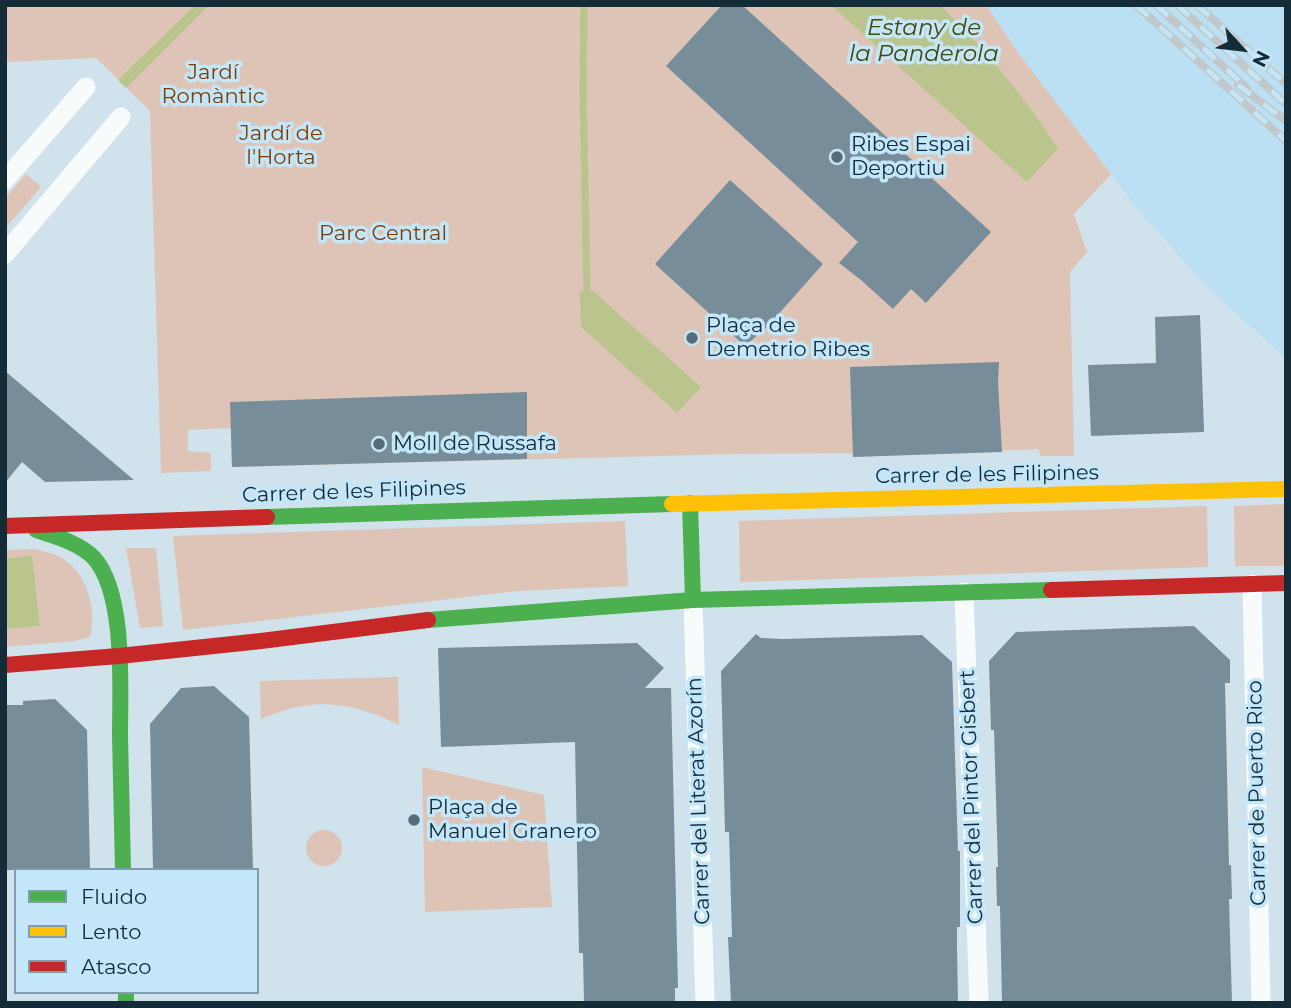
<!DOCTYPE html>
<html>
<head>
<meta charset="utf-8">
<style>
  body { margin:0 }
  #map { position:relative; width:1291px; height:1008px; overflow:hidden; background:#d0e2ec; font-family:Montserrat,sans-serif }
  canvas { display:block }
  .frame { position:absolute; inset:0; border:7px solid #142c38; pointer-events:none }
  .legend { position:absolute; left:14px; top:868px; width:245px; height:126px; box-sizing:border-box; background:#c3e6f9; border:2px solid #7d9cac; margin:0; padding:9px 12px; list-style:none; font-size:21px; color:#142c38 }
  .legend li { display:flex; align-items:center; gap:14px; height:35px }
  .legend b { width:35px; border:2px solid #7d9cac }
  .north { position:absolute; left:1207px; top:14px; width:70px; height:70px; -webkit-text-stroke:5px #c3e6f9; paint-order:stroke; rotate:117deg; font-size:19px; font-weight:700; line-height:28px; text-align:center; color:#142c38 }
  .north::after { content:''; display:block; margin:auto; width:24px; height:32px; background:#142c38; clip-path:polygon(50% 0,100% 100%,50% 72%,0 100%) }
</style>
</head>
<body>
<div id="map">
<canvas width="1291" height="1008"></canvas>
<div class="frame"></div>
<ul class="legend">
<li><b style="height:9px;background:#4caf50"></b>Fluido</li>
<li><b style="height:9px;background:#ffc107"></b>Lento</li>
<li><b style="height:9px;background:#c62828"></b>Atasco</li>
</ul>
<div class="north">N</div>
</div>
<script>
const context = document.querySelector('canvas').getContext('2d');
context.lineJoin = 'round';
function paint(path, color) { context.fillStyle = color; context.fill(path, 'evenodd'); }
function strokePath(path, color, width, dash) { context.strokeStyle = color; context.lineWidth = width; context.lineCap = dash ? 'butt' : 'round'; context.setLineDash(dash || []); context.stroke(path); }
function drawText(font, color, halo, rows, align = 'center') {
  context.font = font + ' Montserrat,sans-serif'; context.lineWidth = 7; context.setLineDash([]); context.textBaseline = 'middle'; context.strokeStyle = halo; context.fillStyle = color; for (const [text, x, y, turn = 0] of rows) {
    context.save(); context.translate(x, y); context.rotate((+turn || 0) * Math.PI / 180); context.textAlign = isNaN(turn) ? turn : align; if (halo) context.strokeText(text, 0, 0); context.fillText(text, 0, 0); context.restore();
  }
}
paint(new Path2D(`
  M986,5h300v354l-83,-76 -67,-76 -117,-153z`), '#bbe0f4');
paint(new Path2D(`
  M5,5h981l33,49 92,120 -37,40 13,38 -17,20 4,184h-34l-1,-7 -186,8v-3l-6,-1 -110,1 -505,13 -1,-39 -43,2v21l23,2v18l-50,2 -11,-362 -54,-53 -91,4z
  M26,174l15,13 -36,42v-31z
  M1286,504v62h-51l-1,-60z
  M1207,506l1,61 -468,15 -1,-61z
  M625,521l3,65 -110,5 -335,39 -10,-94z
  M126,548h30l7,78 -23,2z
  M35,549c10,3 23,5 31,12 22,15 31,51 24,76l-15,4 -70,6v-18l35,-3 -8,-70 -27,3v-9z
  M398,677l1,48c-30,-15 -62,-25 -96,-19 -15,2 -29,8 -42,13l-1,-38z
  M422,767l122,28 8,112 -127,5z
  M306 848a18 18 0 1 1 36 0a18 18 0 1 1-36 0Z`), '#ddc4b6');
paint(new Path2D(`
  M195,5h14l-83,83 -8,-8z
  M831,5h109l50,52 41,52 27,39 -31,34z
  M580,291h13l108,96 -24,26 -96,-86z
  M32,555l8,71 -35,3v-70z`), '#bac48d');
strokePath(new Path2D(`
  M584,5l-1,85 4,202`), '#bac48d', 7);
paint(new Path2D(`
  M722,5h20l249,227 -65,71 -15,-14 -18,20 -32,-29 -22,-17 19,-21 -192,-176z
  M730,180l93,84 -56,63 -22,19 -90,-82z
  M1200,315l4,117 -113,4 -3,-71 68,-2 -1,-46z
  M999,362l-1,21 4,69 -149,5 -3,-90z
  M5,371l129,109 -89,2 -23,-20 -17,21z
  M527,392v67l-295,8 -2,-65z
  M1194,626l36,34v23h-5l4,182h2l1,34h-3l3,104h-230l-2,-97h-3l-1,-39h2l-4,-137h-3l-2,-69 27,-29z
  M756,634l5,4 22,1 139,-4 30,27 6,189h2v76h-3v20l1,56h-227l-3,-66h4l-3,-105h-4l-4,-161z
  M637,643l27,25 -19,20h26l7,300h-3v15h-91l-1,-50h-4l-4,-211 -134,5 -3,-99z
  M214,686l35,31 4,153h-100l-3,-146 31,-36z
  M55,699l32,31 3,140h-85v-165h18v-4z`), '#778e9a');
strokePath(new Path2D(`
  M5,180l81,-93
  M5,254l116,-137
  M1252,584l9,419
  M964,592l15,411
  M693,600l12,403`), '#f8fbfc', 19);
strokePath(new Path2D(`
  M690,503l3,97
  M267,517l405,-13
  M36,530c18,6 44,13 58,28 32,36 26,130 26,178 1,44 2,89 3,134
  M428,620l265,-20 358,-10
  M126,992v11`), '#4caf50', 16);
strokePath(new Path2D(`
  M672,504l614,-15`), '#ffc107', 16);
strokePath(new Path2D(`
  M5,526l262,-9
  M1051,590l235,-7
  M5,665l114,-9 142,-15 167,-21`), '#c62828', 16);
const rail = new Path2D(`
  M1136,5l150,136
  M1156,5l91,83
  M1177,5l109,99
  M1197,5l89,79
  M1238,85l48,36`);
strokePath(rail, '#c2c8ca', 8);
strokePath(rail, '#c3e6f9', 5, [16]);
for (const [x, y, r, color] of [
  [837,157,7,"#566c77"],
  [692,338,7,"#566c77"],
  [379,444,7,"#566c77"],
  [414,820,7,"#566c77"]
]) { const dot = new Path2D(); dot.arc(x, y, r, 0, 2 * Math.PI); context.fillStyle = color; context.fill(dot); strokePath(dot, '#c3e6f9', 2.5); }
drawText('21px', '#7f3d05', '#c3e6f9', [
  ["Jardí",213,73],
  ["Romàntic",213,97],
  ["Jardí de",281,134],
  ["l'Horta",281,158],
  ["Parc Central",383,234]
]);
drawText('21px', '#142c38', '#c3e6f9', [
  ["Ribes Espai",851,145],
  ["Deportiu",851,169],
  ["Plaça de",706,326],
  ["Demetrio Ribes",706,350],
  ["Moll de Russafa",393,444],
  ["Plaça de",428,808],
  ["Manuel Granero",428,832]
], 'left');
drawText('21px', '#142c38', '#c3e6f9', [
  ["Carrer de les Filipines",987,475,-1],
  ["Carrer de les Filipines",354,492,-2],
  ["Carrer de Puerto Rico",1257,793,-91],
  ["Carrer del Pintor Gisbert",972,797,-92],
  ["Carrer del Literat Azorín",699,801,-92]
]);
drawText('italic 23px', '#454806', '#c3e6f9', [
  ["Estany de",924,28],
  ["la Panderola",924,54]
]);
</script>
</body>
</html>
